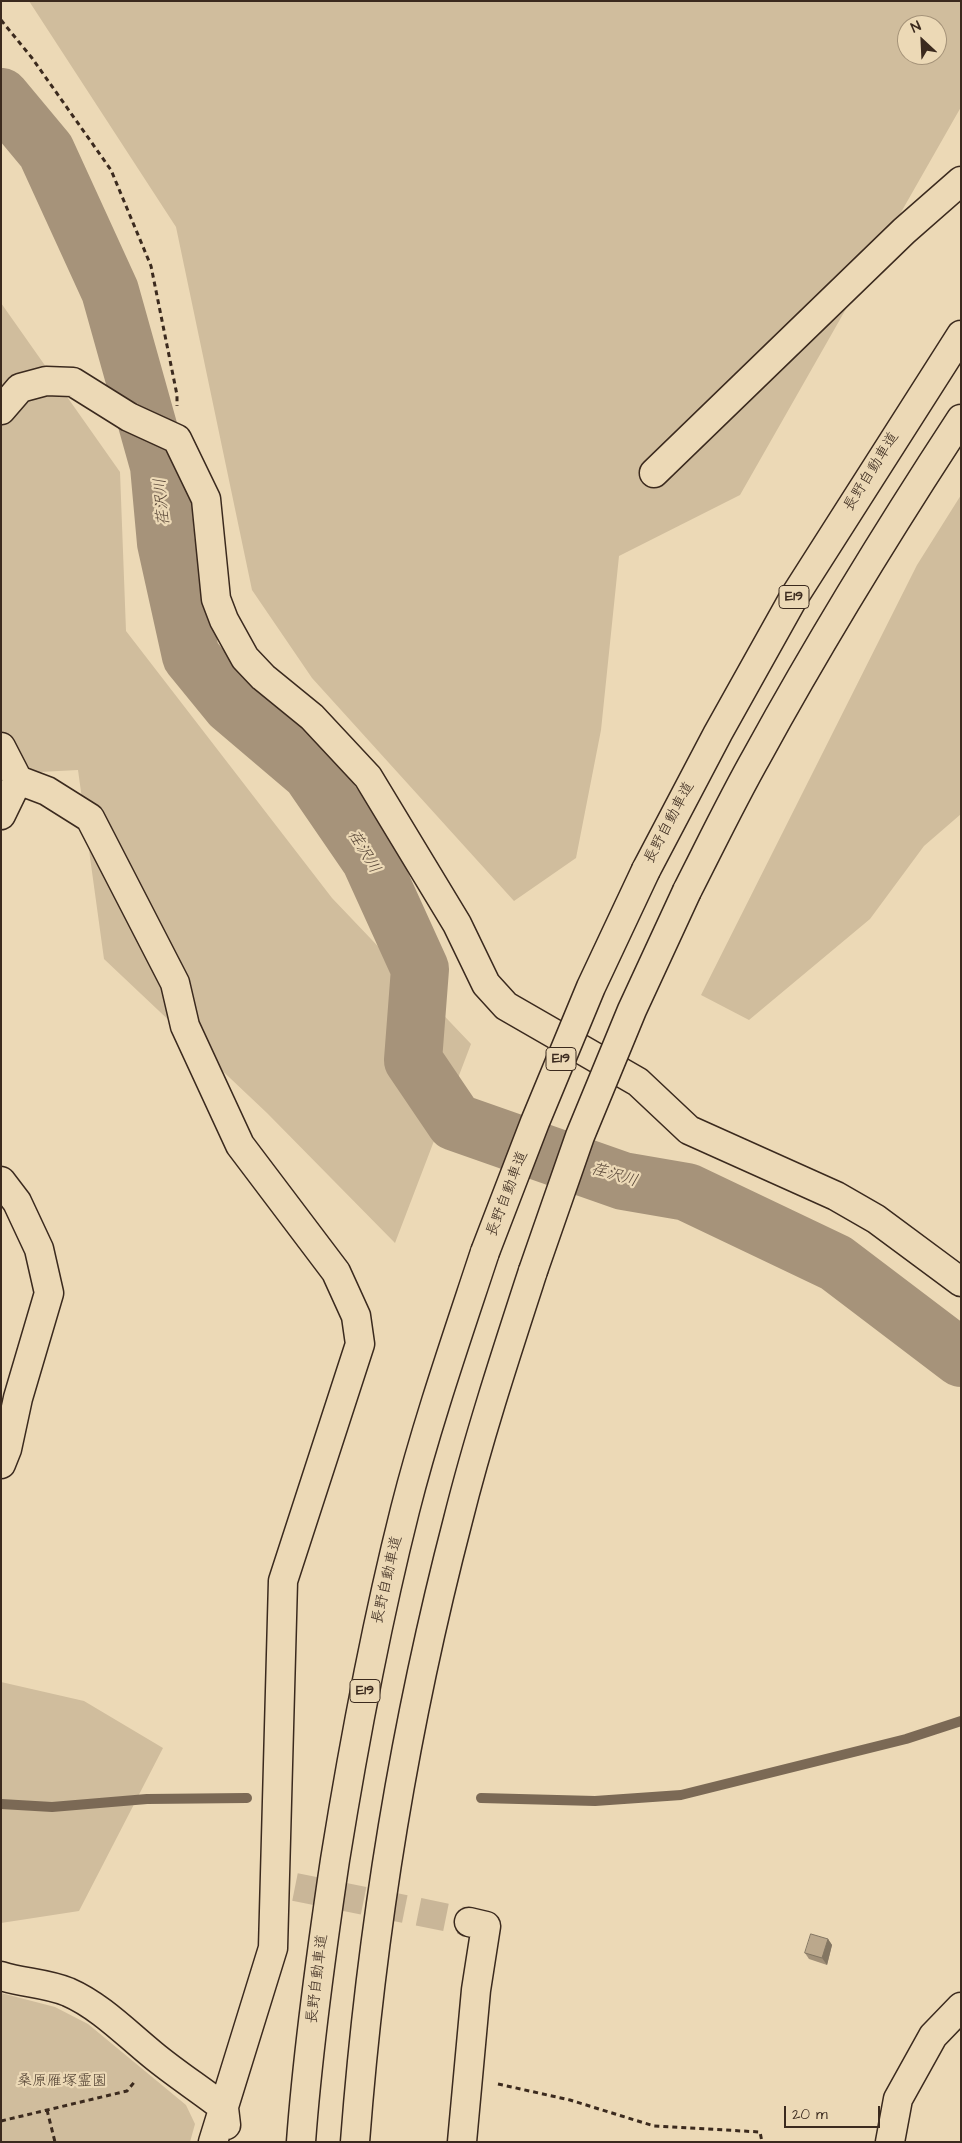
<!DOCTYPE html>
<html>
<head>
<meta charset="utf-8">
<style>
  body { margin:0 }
  #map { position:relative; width:962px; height:2143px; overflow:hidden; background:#ecd9b6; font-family:"Architects Daughter",sans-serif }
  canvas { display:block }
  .frame { position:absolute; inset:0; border:2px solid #3b2a1e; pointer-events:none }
  .north { position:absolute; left:897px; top:15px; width:50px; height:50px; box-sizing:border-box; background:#ecd9b6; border:1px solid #a59379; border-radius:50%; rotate:335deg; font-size:14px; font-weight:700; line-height:20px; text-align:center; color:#3b2a1e }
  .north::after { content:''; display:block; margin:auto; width:18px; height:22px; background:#3b2a1e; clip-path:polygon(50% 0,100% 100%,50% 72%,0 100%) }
  .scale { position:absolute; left:784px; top:2106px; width:96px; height:22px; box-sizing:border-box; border:2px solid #3b2a1e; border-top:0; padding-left:6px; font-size:15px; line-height:18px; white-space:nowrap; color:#3b2a1e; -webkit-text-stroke:4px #ecd9b6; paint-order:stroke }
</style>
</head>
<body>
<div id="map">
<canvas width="962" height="2143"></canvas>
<div class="frame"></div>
<div class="north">N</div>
<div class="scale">20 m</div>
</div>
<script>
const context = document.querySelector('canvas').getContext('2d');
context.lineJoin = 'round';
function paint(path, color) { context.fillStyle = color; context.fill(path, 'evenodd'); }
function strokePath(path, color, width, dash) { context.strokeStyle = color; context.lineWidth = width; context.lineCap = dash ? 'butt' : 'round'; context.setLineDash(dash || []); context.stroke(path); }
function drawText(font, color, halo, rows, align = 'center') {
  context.font = font + ' "Architects Daughter","Klee One",sans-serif'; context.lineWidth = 4.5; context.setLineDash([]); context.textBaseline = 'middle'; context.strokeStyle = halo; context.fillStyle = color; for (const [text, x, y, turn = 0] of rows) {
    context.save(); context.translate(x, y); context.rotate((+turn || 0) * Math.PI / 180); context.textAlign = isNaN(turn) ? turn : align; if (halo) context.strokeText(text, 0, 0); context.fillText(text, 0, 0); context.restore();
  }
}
paint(new Path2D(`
  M29,1h932v106l-221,388 -121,61 -18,174 -25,128 -62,43 -202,-223 -60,-88 -76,-363zM907,25h30v30h-30z
  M1,303l119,169 6,159 206,267 139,146 -76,199 -128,-130 -163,-154 -26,-189 -77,4z
  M961,495v319l-37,32 -54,73 -121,101 -48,-25 216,-430z
  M1,1682l83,19 79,47 -84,163 -78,12z
  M1,1993l54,14 33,17 98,81 9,19 -5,18h-189z`), '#d0bd9d');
strokePath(new Path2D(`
  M481,1798l114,3 86,-6 225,-56 55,-18
  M1,1804l51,3 95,-8 100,-1`), '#7b6955', 10);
strokePath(new Path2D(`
  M1,97l45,54 64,140 49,175 7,77 25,113 40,49 80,68 59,86 50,110 -7,91 42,62 168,59 64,11 149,71 125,95`), '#a6937a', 58);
strokePath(new Path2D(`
  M295,1887l174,35`), '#c9b698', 28, [28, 14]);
const minor = new Path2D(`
  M1,410l19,-22 26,-7 27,1 56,35 48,22 29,60 10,100 8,21 21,38 18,19 49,40 56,60 89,147 29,60 20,22 132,76 51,48 147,66 40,23 85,63
  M654,473l250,-242 57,-50
  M1,747l17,33 29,11 43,27 85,165 10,43 55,119 96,127 20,44 4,28 -77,237 -10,367 -60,194
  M1,815l17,-35
  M1,1181l16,21 22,47 10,44 -31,105 -11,51 -6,15
  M1,1976c22,7 45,7 67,16 32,14 58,41 85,63 23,19 48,35 71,53l2,17
  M462,2142l14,-152 10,-64 -17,-4
  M890,2142l8,-43 35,-63 28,-29`);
const highway = new Path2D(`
  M646,870l72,-137 76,-136 167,-262
  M687,891c23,-45 45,-91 70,-135 63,-115 132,-227 204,-337
  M301,2142c7,-95 20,-188 34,-282 19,-118 41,-235 70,-350 22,-87 52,-173 80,-258
  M355,2142c16,-210 50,-419 103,-622 21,-84 48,-166 75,-249`);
strokePath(minor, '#3b2a1e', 31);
strokePath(highway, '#3b2a1e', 31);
strokePath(new Path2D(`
  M1,20l31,38 79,112 40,96 26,129v11
  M498,2084l72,16 84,26 106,6 2,10
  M47,2110l8,32
  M1,2121l126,-30 9,-11`), '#3b2a1e', 3, [5, 4]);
strokePath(minor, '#ecd9b6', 28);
strokePath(highway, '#ecd9b6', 28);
const highwayBridge = new Path2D(`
  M485,1252l50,-130 56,-135 55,-117
  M533,1271l47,-135 52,-126 55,-119`);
strokePath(highwayBridge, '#3b2a1e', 31, []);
strokePath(highwayBridge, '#ecd9b6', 28);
paint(new Path2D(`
  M828,1939l4,6 -5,20 -18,-6 -4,-6z`), '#a19078');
paint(new Path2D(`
  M828,1939l4,6 -5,20 -5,-7z`), '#837662');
const building = new Path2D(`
  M811,1934l17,5 -6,19 -17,-5z`);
paint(building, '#bba88c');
strokePath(building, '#837662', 1);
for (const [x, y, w] of [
  [794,597,30],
  [561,1059,30],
  [365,1691,30]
]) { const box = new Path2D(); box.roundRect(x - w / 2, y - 11.5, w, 23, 4); context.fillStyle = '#ecd9b6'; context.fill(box); strokePath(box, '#3b2a1e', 1); }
drawText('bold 14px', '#3b2a1e', null, [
  ["E19",794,597],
  ["E19",561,1059],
  ["E19",365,1691]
]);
drawText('15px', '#3b2a1e', '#ecd9b6', [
  ["長野自動車道",872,472,-58],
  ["長野自動車道",670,823,-62],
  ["長野自動車道",508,1194,-69],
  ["長野自動車道",388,1580,-77],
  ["長野自動車道",318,1979,-83]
]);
drawText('15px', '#514031', '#ecd9b6', [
  ["桑原雁塚霊園",62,2082]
]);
drawText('italic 16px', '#564435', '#ecd9b6', [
  ["荏沢川",163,502,-95],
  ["荏沢川",363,852,59],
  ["荏沢川",614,1176,16]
]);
</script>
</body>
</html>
